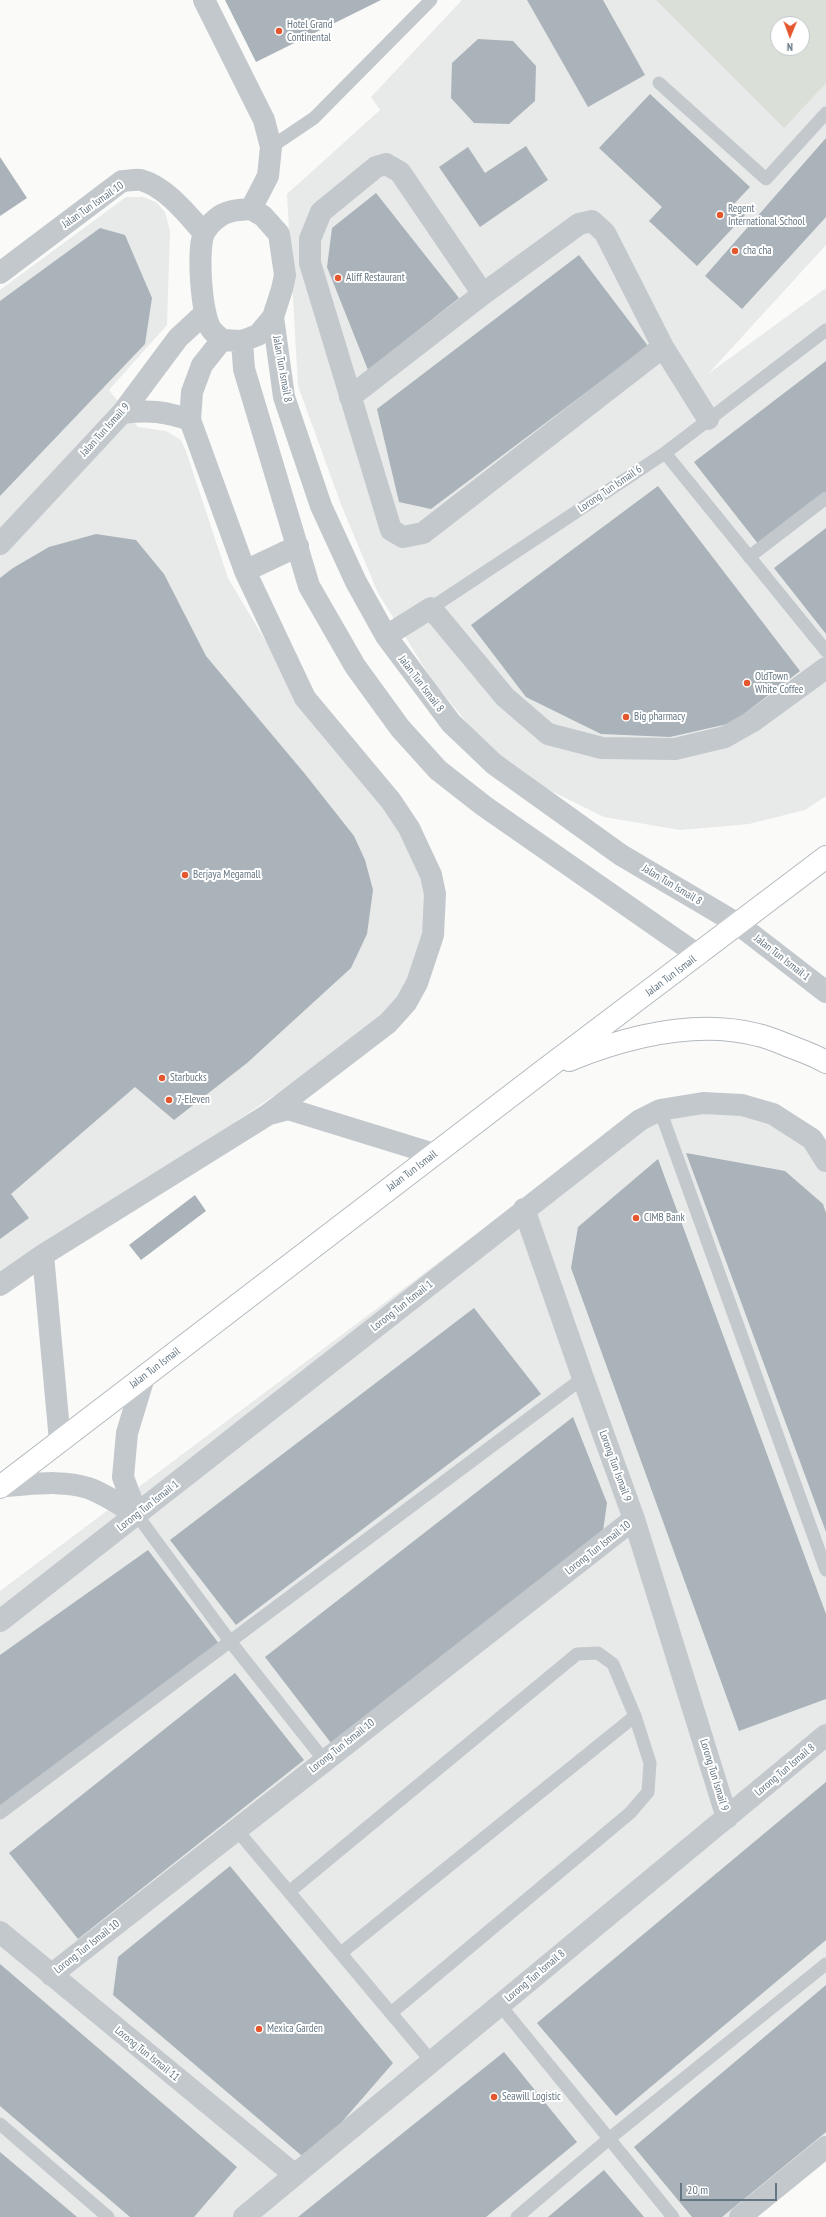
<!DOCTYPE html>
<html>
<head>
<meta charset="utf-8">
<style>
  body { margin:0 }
  #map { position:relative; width:826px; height:2217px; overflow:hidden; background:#fafaf8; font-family:"PT Sans Narrow",sans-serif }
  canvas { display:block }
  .north { position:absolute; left:770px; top:16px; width:40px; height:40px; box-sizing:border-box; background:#fff; border:1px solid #c1c8cd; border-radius:50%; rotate:181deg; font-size:11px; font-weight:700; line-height:16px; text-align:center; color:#657683 }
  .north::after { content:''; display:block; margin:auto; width:14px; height:18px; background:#e4572e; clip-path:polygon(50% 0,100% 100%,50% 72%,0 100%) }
  .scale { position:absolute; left:680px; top:2183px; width:97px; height:18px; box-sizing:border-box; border:2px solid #657683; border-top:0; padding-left:5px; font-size:12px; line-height:14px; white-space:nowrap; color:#657683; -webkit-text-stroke:3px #fff; paint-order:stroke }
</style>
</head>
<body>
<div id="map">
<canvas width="826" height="2217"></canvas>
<div class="north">N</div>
<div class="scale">20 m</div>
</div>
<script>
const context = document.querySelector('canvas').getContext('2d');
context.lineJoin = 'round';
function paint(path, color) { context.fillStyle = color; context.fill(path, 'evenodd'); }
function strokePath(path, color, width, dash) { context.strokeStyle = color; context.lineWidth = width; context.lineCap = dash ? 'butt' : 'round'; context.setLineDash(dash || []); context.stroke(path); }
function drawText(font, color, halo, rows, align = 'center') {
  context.font = font + ' "PT Sans Narrow",sans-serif'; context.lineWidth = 4; context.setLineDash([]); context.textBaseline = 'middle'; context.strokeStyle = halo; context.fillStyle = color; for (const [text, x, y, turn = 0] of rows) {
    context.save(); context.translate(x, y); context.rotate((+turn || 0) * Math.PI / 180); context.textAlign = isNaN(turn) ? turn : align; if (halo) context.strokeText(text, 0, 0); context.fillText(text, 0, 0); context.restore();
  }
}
paint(new Path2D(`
  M462,0h364v245l-118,129 118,-86v508l-21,14 -56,14 -69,6 -76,-13 -59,-29 -60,-43 -53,-65 -54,-87 -36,-86 -44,-121 -11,-192 93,-84 -9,-13zM778,24h24v24h-24z
  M126,197h17l13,5 9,10 5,19 -3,94 -58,65 29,37 28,4 15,9 5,11 42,127 71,119 86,104 41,73 -4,82 -39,66 -383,259v-991z
  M741,1098l85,57v984l-96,78h-730v-626l639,-479z`), '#e8e9e9');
paint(new Path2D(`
  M656,0h170v83l-42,45zM778,24h24v24h-24z`), '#dadfd7');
paint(new Path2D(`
  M225,0h156l-125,62z
  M527,0h76l42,75 -57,32z
  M478,39l35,2 23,25 -1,35 -26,23 -35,-1 -23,-25 1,-35z
  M650,94l100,93 -16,17 11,11 -48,51 -48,-45 13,-14 -63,-59z
  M826,138v79l-84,92 -37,-33z
  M526,146l22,34 -68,47 -41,-60 29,-20 17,26z
  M0,157l27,41 -27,18z
  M376,193l83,105 -91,72 -41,-103 5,-39z
  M100,228l25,7 27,63 -7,46 -145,152v-195z
  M579,255l69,91 -217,163 -32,-7 -22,-93z
  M826,361v133l-67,51 -65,-83z
  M658,486l142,185 -68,52 -62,14 -69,-3 -75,-37 -55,-72z
  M826,528v106l-52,-66z
  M96,534l40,6 28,34 42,82 99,118 49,62 11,24 8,30 -6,44 -16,34 -104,95 -73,57 -39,-33 -124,107 18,24 -29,21v-661l13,-10 36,-21z
  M686,1153l99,18 38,33 3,9v319z
  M658,1159l168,455v85l-87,32 -168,-463 7,-41z
  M195,1195l11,16 -65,49 -12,-15z
  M474,1308l67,86 -305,231 -66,-85z
  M573,1417l34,86 -4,28 -272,212 -66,-86z
  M148,1550l72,95 -220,165v-155z
  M235,1673l69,87 -226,179 -69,-86z
  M826,1782v158l-210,176 -79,-93z
  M230,1866l163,197 -85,98 -195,-166 5,-38z
  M0,1964l237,203 -43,50h-64l-130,-111z
  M826,1985v147l-104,85h-30l-58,-70z
  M504,2052l73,90 -91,75h-188z
  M0,2152l77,65h-77z
  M604,2170l40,47h-96z`), '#aab3b9');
const secondary = new Path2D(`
  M569,1060c57,-23 127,-41 189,-25 10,2 21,7 31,11 13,5 25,9 37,16
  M0,1487l543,-416 283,-214`);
strokePath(secondary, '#b3babf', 24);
strokePath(new Path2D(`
  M659,83l107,96 60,-66
  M271,147l43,-29 117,-118
  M665,453l161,198
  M749,557l77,-59
  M431,608l234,-155 161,-123
  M660,1110l166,460
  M137,1515l92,125 95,120
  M0,1813l583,-435
  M236,1829l196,233
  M289,1892l288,-238 21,-1 15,11 22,52 15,47 -2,29 -18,21 -239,200
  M341,1953l294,-237
  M500,2005l173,212
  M0,2124l108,93
  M517,2217l93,-79 216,-174`), '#c3c8cc', 13);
strokePath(new Path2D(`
  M204,0l60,120 7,27 -3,29 -17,33
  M251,209l12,7 16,18 6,41 -3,14 -9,28 -15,18 -16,6 -20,-1c-3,-3 -8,-7 -11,-11 -10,-15 -14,-80 -7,-96 2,-4 8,-11 12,-14 10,-9 23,-9 35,-10z
  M0,273l122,-92c6,0 13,-2 19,-1 25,7 46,34 63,53
  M483,294l-83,-122 -14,-8 -10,3 -55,45 -11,27v24l81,267 12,7 20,-4 240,-186
  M273,317l11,80 37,109 35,76 30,54 65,87 43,41 127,91 117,69 88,68
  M242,341l2,28 65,217 46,80 45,62 38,42 46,36 214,149
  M350,397l133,-103 96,-70 13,-3 13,12 58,114 45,72
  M190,420l2,-28 10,-27 20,-25
  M0,544l122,-131 56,-75 27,-25
  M245,571l53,-25
  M386,636l45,-28 74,89 43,37 54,14 73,1 50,-12 28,-16 73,-53
  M269,1114l19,-5 146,45
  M524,1209l59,169 51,141 93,299
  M43,1255l17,186
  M0,1285l43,-30 226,-141 119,-91 18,-20 11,-20 16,-48 2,-41 -4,-19 -8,-17 -14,-30 -18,-27 -86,-103 -60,-127 -55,-151c-26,-9 -41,-10 -68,-7
  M1,1486c28,-1 60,-7 87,2 17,6 33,17 49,27
  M137,1515l-14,-38 4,-44 17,-56
  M0,1621l640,-501 20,-10 43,-7 39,2 31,9 39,25 14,22
  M0,1932l295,243
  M51,1975l583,-456
  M244,2217l582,-482
  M740,2217l86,-70`), '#c3c8cc', 22);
strokePath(secondary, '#fff', 22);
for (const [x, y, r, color] of [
  [279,31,4,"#e4572e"],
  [720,215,4,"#e4572e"],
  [735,251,4,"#e4572e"],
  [338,278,4,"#e4572e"],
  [747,683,4,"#e4572e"],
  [626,717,4,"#e4572e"],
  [185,875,4,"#e4572e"],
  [162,1078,4,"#e4572e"],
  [169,1100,4,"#e4572e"],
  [636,1218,4,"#e4572e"],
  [259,2029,4,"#e4572e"],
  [494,2097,4,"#e4572e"]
]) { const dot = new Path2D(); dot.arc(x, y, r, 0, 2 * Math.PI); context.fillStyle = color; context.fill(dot); strokePath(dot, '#fff', 1.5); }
drawText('11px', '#657683', '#fff', [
  ["Hotel Grand",287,25],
  ["Continental",287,38],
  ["Regent",728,209],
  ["International School",728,222],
  ["cha cha",743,251],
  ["Aliff Restaurant",346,278],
  ["OldTown",755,677],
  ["White Coffee",755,690],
  ["Big pharmacy",634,717],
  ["Berjaya Megamall",193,875],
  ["Starbucks",170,1078],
  ["7-Eleven",177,1100],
  ["CIMB Bank",644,1218],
  ["Mexica Garden",267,2029],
  ["Seawill Logistic",502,2097]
], 'left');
drawText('11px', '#657683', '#fff', [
  ["Jalan Tun Ismail 10",93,205,-35],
  ["Jalan Tun Ismail 8",282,369,80],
  ["Jalan Tun Ismail 9",105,430,-48],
  ["Lorong Tun Ismail 6",610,489,-34],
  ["Jalan Tun Ismail 8",421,684,53],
  ["Jalan Tun Ismail 8",672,885,31],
  ["Jalan Tun Ismail 1",782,958,38],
  ["Jalan Tun Ismail",671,976,-37],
  ["Jalan Tun Ismail",412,1171,-37],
  ["Lorong Tun Ismail 1",402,1306,-38],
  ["Jalan Tun Ismail",155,1368,-37],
  ["Lorong Tun Ismail 9",615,1466,70],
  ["Lorong Tun Ismail 1",148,1506,-38],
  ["Lorong Tun Ismail 10",598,1548,-38],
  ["Lorong Tun Ismail 10",342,1746,-38],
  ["Lorong Tun Ismail 8",785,1770,-40],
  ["Lorong Tun Ismail 9",714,1775,73],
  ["Lorong Tun Ismail 10",87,1947,-38],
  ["Lorong Tun Ismail 8",535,1976,-40],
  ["Lorong Tun Ismail 11",147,2054,39]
]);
</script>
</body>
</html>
